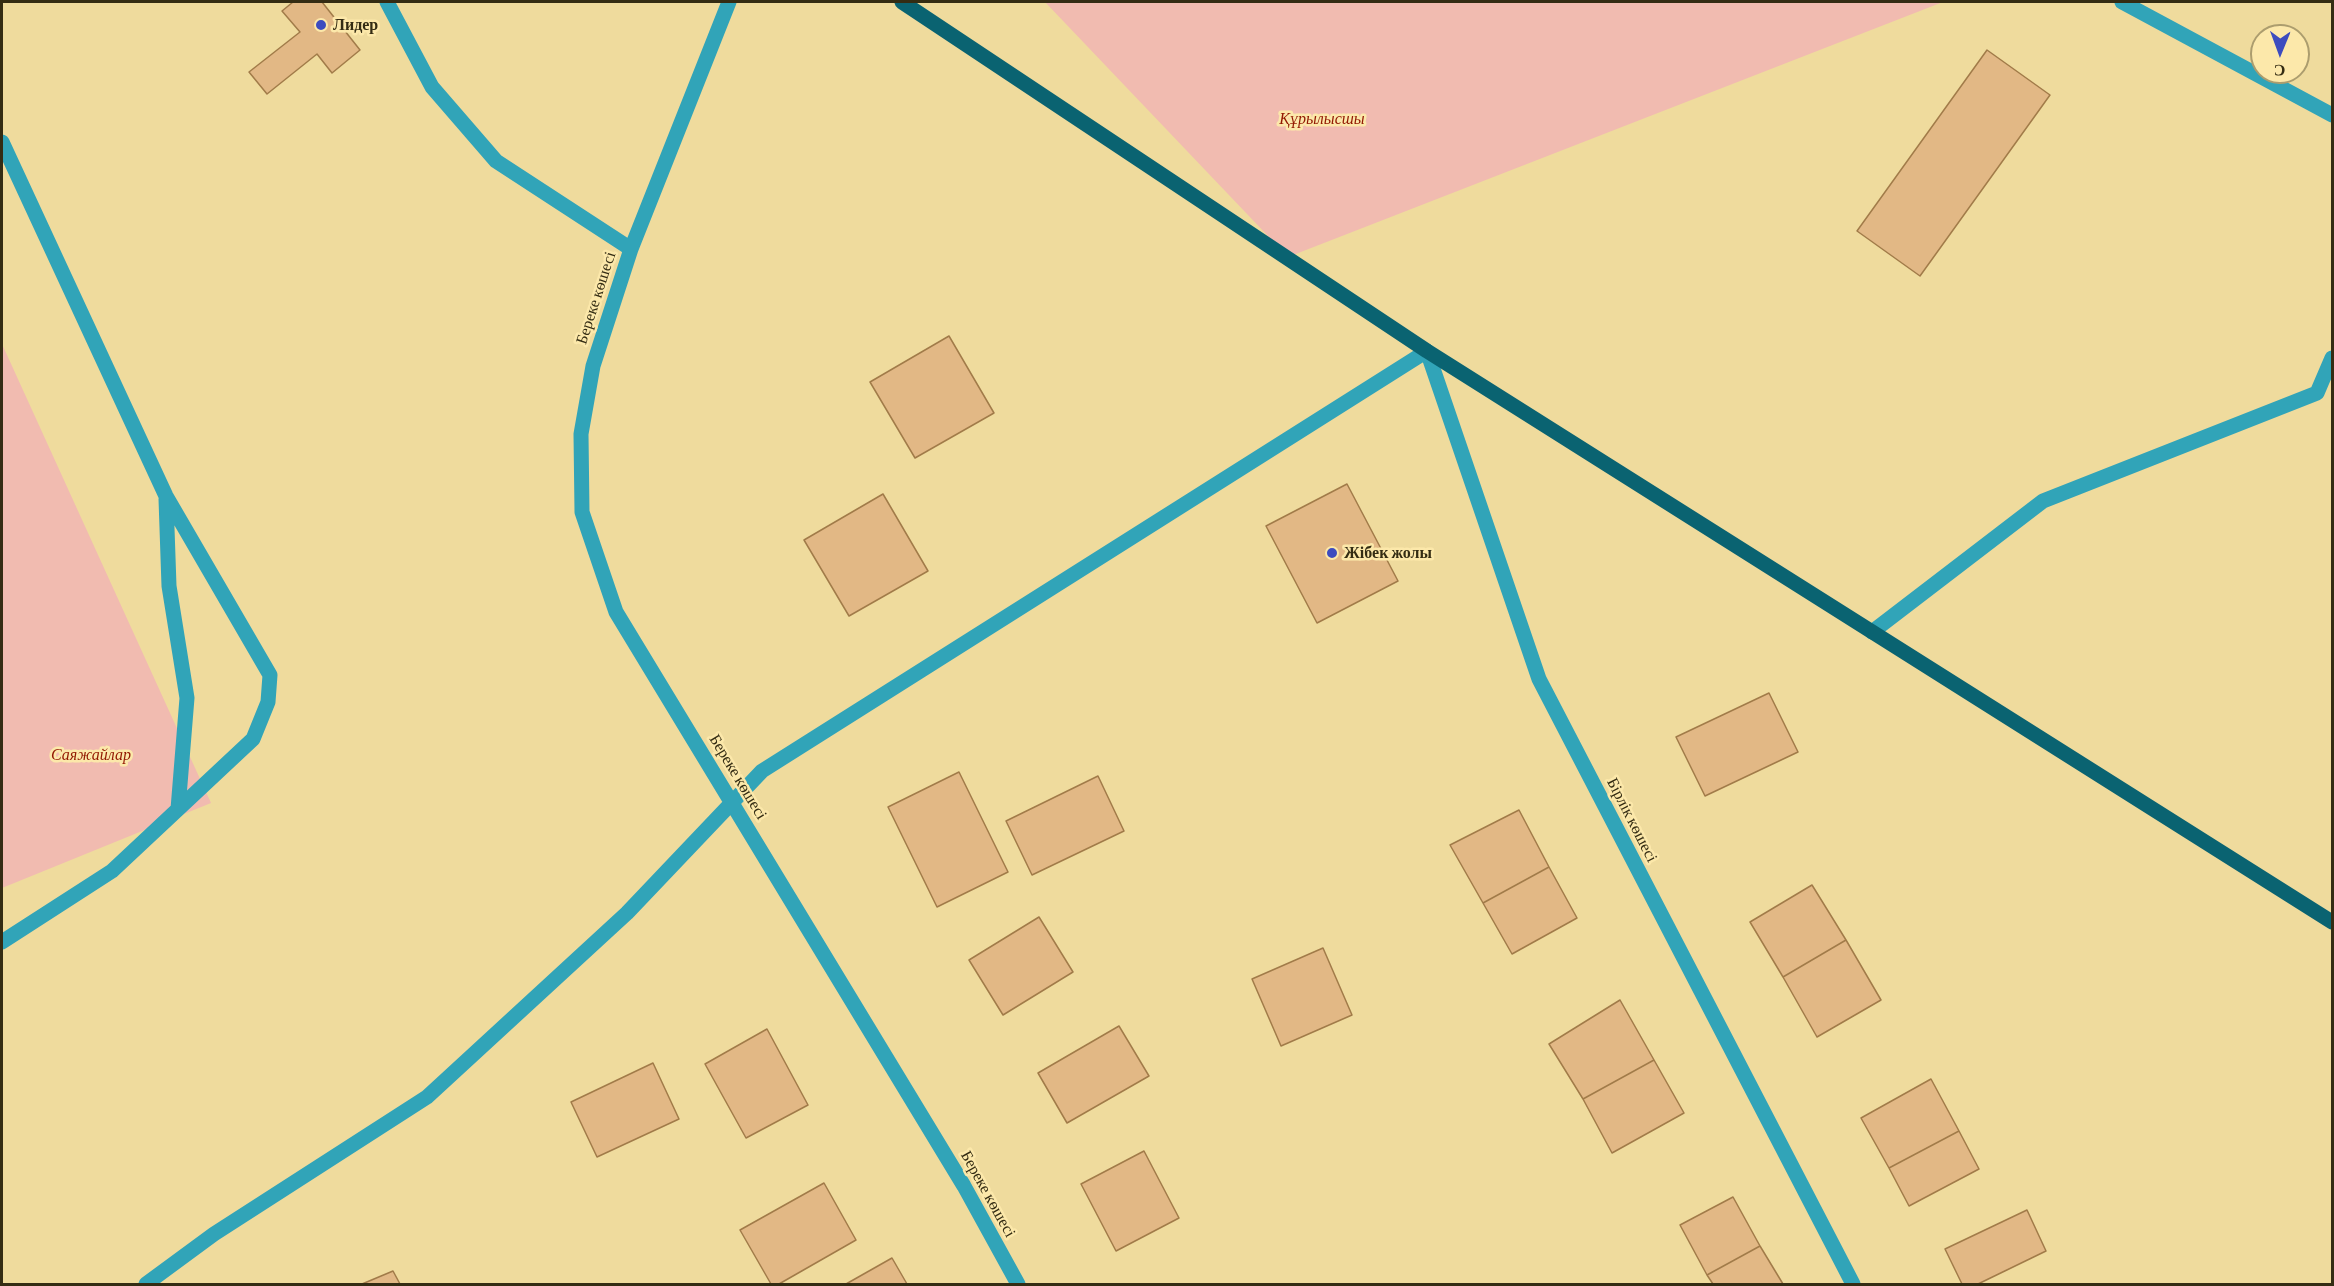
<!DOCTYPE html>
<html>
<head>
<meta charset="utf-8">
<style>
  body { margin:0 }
  #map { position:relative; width:2334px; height:1286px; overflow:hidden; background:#efdb9d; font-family:"Crimson Pro",serif }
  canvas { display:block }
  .frame { position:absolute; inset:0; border:3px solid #342c13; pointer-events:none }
  .north { position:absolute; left:2250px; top:24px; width:60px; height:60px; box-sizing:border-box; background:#fce8aa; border:2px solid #ac9d6e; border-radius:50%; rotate:181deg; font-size:16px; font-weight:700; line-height:24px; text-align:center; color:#342c13 }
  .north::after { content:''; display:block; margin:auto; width:21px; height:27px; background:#3d4cbf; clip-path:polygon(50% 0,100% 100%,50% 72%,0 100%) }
</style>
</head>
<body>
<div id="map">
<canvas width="2334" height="1286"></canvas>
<div class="frame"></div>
<div class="north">С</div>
</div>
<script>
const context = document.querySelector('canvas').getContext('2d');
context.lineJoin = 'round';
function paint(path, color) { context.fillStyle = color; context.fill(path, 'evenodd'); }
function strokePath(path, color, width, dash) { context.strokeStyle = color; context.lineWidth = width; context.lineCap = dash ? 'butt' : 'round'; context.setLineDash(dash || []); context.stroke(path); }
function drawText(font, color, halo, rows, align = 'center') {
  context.font = font + ' "Crimson Pro",serif'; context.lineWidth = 5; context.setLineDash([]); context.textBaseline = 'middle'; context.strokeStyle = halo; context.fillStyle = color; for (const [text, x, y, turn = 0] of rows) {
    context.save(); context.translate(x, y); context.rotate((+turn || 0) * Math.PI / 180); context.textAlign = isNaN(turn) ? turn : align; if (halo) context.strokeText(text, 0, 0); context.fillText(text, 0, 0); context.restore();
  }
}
paint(new Path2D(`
  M1045,2h898l-655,255z
  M2,344l209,459 -209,85z`), '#f1bbb0');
const building = new Path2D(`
  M293,2h29l38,48 -28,23 -15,-19 -50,40 -18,-22 51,-40 -18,-21z
  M1987,50l63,45 -130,181 -63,-45z
  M949,336l45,77 -79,45 -45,-76z
  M1347,484l51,97 -81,42 -51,-97z
  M883,494l45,77 -79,45 -45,-76z
  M1769,693l29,59 -93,44 -29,-59z
  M959,772l49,100 -71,35 -49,-100z
  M1098,776l26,55 -92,44 -26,-54z
  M1519,810l30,57 -66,36 -33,-58z
  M1549,867l28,51 -65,36 -29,-51z
  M1812,885l34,55 -63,37 -33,-55z
  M1039,917l34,55 -70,43 -34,-55z
  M1846,940l35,60 -64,37 -34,-60z
  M1323,948l29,67 -71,31 -29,-67z
  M1620,1000l34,60 -71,39 -34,-55z
  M1119,1026l30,50 -82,47 -29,-50z
  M767,1029l41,76 -62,33 -41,-74z
  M1654,1060l30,53 -72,40 -29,-54z
  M653,1063l26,56 -82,38 -26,-55z
  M1931,1079l28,52 -70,37 -28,-50z
  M1959,1131l20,38 -70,37 -20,-38z
  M1144,1151l35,67 -63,33 -35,-67z
  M824,1183l32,57 -77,44h-8l-31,-54z
  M1733,1197l27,49 -53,29 -27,-50z
  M2027,1210l19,41 -68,33h-16l-17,-35z
  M1760,1246l23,38h-70l-6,-9z
  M892,1258l15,26h-61z
  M393,1271l7,13h-38z`);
paint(building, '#e2b885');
strokePath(building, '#a17b49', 1.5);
strokePath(new Path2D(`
  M387,2l45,85 64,74 135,88
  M729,2l-98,247 -38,117 -12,68 1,78 34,100 348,574 54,98
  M2122,2l210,113
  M2,142l164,354 104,179 -2,27 -15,37 -141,132 -110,71
  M166,499l3,87 18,112 -9,111
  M1872,632l171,-131 274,-108 15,-35
  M146,1284l68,-50 213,-137 200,-184 135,-142 665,-420 112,328 314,605`), '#31a4b8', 15);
strokePath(new Path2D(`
  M902,2l525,349 905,571`), '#0a6371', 15);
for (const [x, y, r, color] of [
  [321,25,6,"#3d4cbf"],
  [1332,553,6,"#3d4cbf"]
]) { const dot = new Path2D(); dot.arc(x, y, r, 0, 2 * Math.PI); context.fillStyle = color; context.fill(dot); strokePath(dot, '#fce8aa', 2); }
drawText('bold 16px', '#342c13', '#fce8aa', [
  ["Лидер",333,25],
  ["Жібек жолы",1344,553]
], 'left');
drawText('italic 16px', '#921802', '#fce8aa', [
  ["Құрылысшы",1322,119],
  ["Саяжайлар",91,755]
]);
drawText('16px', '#342c13', '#fce8aa', [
  ["Береке көшесі",596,298,-72],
  ["Береке көшесі",738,777,59],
  ["Бірлік көшесі",1632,820,63],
  ["Береке көшесі",988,1194,61]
]);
</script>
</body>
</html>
